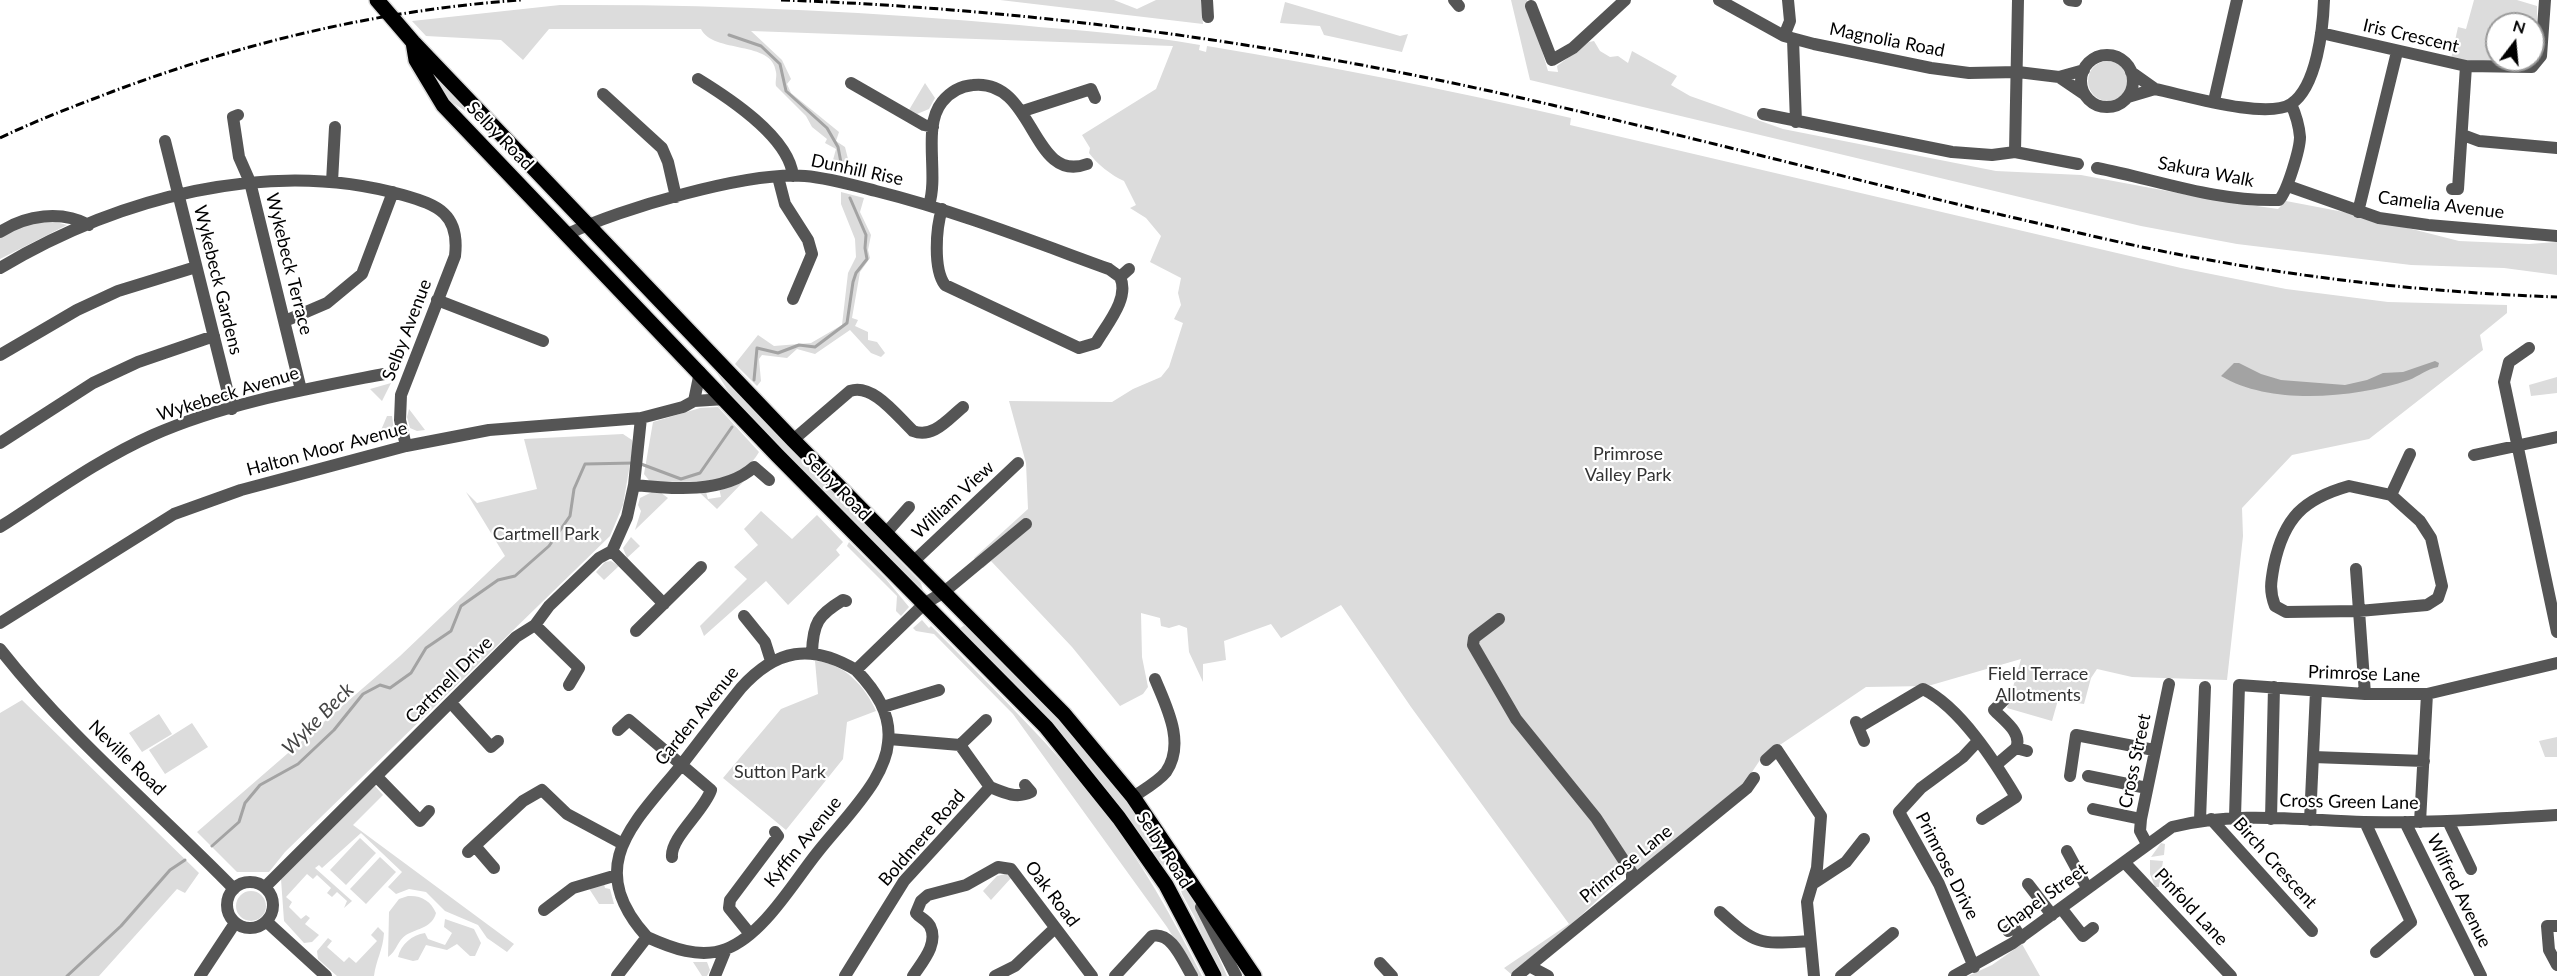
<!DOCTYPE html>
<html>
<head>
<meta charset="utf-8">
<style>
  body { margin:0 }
  #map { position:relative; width:2557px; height:976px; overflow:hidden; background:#fff; font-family:Lato,sans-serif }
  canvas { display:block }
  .north { position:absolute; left:2485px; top:12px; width:60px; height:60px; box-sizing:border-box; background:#fff; border:2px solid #999; border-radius:50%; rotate:16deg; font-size:16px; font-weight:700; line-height:24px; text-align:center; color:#000 }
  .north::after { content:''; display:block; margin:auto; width:21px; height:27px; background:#000; clip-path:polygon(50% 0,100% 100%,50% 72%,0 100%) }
</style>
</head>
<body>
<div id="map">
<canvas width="2557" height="976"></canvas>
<div class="north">N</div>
</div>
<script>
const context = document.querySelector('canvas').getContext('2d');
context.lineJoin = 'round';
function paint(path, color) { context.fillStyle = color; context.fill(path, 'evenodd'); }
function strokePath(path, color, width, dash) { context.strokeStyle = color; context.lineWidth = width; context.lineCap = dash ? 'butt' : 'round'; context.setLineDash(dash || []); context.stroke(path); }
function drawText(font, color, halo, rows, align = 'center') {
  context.font = font + ' Lato,sans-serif'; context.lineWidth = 4.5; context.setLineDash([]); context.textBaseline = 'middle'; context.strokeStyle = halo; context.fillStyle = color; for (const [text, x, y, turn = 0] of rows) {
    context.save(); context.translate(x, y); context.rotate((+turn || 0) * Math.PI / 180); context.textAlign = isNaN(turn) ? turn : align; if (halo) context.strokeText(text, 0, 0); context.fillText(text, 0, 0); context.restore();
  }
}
paint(new Path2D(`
  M1000,0h114l23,9 19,-9h45l2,24z
  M1511,0h16l21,71 10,1 -1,-6 32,-24 5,-1 6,10 10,6 8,-1 10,7 4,-12 45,25 -6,9 19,11 93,33 213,42 85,4 140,26 57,8 8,-8 63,12 110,28 70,3 28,-2v33l-53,-7 -93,-3 -174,-21 -96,-18 -611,-146z
  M2474,0h43l20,6v38l-4,8v-28h-36v36h27l-10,5 -63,-6 7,-32 8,2z
  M1285,2l115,34 8,-2 -6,18 -78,-17 -4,-9 -40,-3z
  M560,5c154,-1 306,6 459,20 60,6 121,9 181,20l-1,5 7,2 1,-6c122,20 243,44 364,72l-1,7 611,143 105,21 102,13 119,3v8l-27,22 3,15 -114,89 -77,16 -50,53 1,28 -16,144 -95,-3 -35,-8 -6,9 -7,26 -26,-4 -6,21 -45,-13 14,-49 -93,27 -62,1 -104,70 -16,24 -109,91 -7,-4 -8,4 -2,7 -60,56 -49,39 -7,-6 65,-44 -158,-217 -70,-102 -60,33 -10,-14 -47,17 2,19 -23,4v18l-14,-30 -2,-24 -8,-3 -10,3 -8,-2 -1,-8 -19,-5 1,44 6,30 -5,7 -23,12 -48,-59 -81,-86 -8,7 -9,-10 54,-49 -2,-46 -17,-62 103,1 21,-13 28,-12 8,-10 14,-44 -9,-4 7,-14 -3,-12 3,-15 -31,-16 11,-26 -15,-18 -16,-10 6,-3 -12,-24c-12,-5 -28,-18 -35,-28l1,-5 -8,-13 74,-46 17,-43 -422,-15 31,29 9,19 -4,5 4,9 48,39 -3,9 9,6 7,28 -22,-4 6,-22 -11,-6 2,-4 -15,-12 -6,-11 -30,-30c-1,-4 1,-10 0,-14 -3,-32 -63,-18 -75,-43h-152l-26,31 -22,-20 -75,-4 -14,-15z
  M2088 81a20 20 0 1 1 40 0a20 20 0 1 1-40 0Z
  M428,68l48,50 -29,-19z
  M925,83l10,15 -6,11 -12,5 -8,-4z
  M841,192l23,6 -4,14 11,23 -3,15 2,8 -10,14 -8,46 6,2 -3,6 13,6v8l9,2 8,11 -4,4 -10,-4 -21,-23 -35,24 -18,-5 -10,9 -25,-3 -3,4 2,22 -4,5 -22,-22 23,-29 16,11 37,-3 31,-18 6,-52 8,-16 -1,-18 -14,-35z
  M48,220l19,5 -67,34v-23l20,-10z
  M711,363l210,220 2,8 -186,-185z
  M2557,377v16l-26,3 -2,-11z
  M391,383l-9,18 -12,-12z
  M718,407l41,45c-24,41 -70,26 -108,31l-7,-9 9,-52 47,-14z
  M409,409l16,21 -8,1 -7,-3 -3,-11z
  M387,416h5l3,22 -19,4z
  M623,434l9,6 1,6 -10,59 -13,31 -325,316 -16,20h-32l-40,-40 203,-176 105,-100 -39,-64 11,11 60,-14 -13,-50z
  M745,480l-28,29 -17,-16 6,-1 2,7 13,-2 -2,-9z
  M652,492h8l8,6 -33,32 6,-19 -3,-6 2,-7z
  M761,511l31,28 25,-24 26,27 -7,8 4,5 -52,50 -22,-24 -62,55 -4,-10 47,-47 -13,-12 24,-22 -14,-16z
  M631,537l9,9 -13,12 -4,-10z
  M849,542l36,36 24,29 -8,9 -5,-5 1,-15 -50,-50z
  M611,561l8,5 -15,14 -8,-8 9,-10z
  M922,620l7,8 2,-2c51,51 102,101 149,156 49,58 88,126 122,194h-5l-30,-49 -154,-213 -79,-80 -18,-3 -3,-3z
  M967,623l81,81 90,109 35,55c-18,1 -37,-39 -47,-53 -50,-67 -108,-126 -168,-185z
  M815,661c29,2 50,25 61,50l-29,11 -4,37 -57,71 -63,-52 58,-69 37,-15z
  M22,700l177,173 -14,20 -8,-4 -78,87h-99v-263z
  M159,714l13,20 -30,18 -13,-19z
  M192,723l16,24 -43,27 -16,-24z
  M2557,737v20h-12l-6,-16z
  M375,786l8,9 -30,30 161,119 -7,8 -20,-14 -9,-13 -33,-14 -19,-19 -17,-3 -13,5 -8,-7 14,-15 -41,-39 -39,35 -3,-3 -4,3 37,33 -8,7 3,-7 -10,-9 -5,5 -5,-4 4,-5 -14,-13 -4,4 -6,-5 -21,23 6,5 -3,5 12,12 5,-4 4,3 -5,6 14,11 -7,7 -8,1 -20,-22 -3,-42 60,-63z
  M360,838l16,15 -30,32 -16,-15z
  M2161,843l4,1 -1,11 -13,2z
  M380,857l16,15 -30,32 -16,-15z
  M2150,860l13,1 -4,26h-4l-5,-13z
  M1005,874l7,3 -21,23 -8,-9 14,-15z
  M604,883l1,5 5,1 4,15h-15l-11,-17z
  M1180,886l5,1 15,27 27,62h-7l-26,-60 -12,-22z
  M236 906a15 15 0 1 1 30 0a15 15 0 1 1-30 0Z
  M408,896c13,-1 23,5 28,17 -4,15 -18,15 -30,22 -8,5 -10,17 -18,22l1,-45 10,-13z
  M445,919l29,10 7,14 -6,13h-5l-13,-12 -10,6 -21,-5 -8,15 -5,1 -15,-4c3,-13 14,-22 27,-24l3,6 17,6 7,-12 -8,-6z
  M378,927l6,6c-1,17 -8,27 -10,43h-37l-19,-17 -1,-8 11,-13 4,3 -5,6 17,15 5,-5 7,6 21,-22 -6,-6z
  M2022,944l18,32h-72l24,-11z
  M693,962h14l3,8 -3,6h-5z`), '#dcdcdc');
paint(new Path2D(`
  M2435,361l4,2 -1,4c-11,2 -19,9 -29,13 -54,18 -138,26 -188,-4l13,-13h5l22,11 20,6 64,5 22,-5 16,-7 20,-1z`), '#a3a3a3');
strokePath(new Path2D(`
  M729,35l32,11 19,18 6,27 41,37 11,19 5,26
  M754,380l3,-32 21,5 21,-8 16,2 32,-24 6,-41 3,-9 11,-14 -2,-11 1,-13 -16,-37
  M641,464l40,15 19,-6 32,-46
  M212,846l27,-24 6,-19 15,-18 38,-21 36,-34 29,-36 17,-9 10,3 21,-15 15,-25 25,-17 10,-25 37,-26 17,-4 34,-30 21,-30 4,-27 11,-25 49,-1
  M67,976l54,-50 49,-56 15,-10`), '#a3a3a3', 3);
const major = new Path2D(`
  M377,0l36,42 380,398 271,274 69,83 121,179
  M413,42l3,18 27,45 334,350 269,272 73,91 47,67 48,91`);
strokePath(major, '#dbdbdb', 18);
strokePath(new Path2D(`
  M1207,0l1,17
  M1454,0l5,6
  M1719,0l65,36 30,8 117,24 38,5 49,-1 41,5
  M2069,0l7,1
  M1531,6l21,54 21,-12 52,-48
  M2321,33l145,33 66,1 9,-11 4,-56
  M1784,36l6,-15 -2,-21
  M1793,39l3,83
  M2081 81a26 26 0 1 1 52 0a26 26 0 1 1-52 0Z
  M2084,70l-25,7 25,17
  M698,79c31,19 91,58 95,97
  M851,83l73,42 9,2
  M2155,89c30,6 111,31 136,15 26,-17 32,-76 33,-104
  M603,94l59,54 6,14 8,35
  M2128,97l27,-8 -24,-17
  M2214,101l23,-101
  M1023,111l68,-22 4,9
  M1763,114l189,38 40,3 23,-3 63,12
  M238,115l-5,2 6,40 11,25 51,208
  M2463,135l16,6 78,7
  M165,141l67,268
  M2015,152l3,-152
  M2097,168c61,12 119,34 182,32 8,-8 21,-51 21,-63 -1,-12 -4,-22 -9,-33
  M778,177l7,27 23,36 4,14 -19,45
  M332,182l3,-55
  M2288,186l91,32 49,7 129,11
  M2452,189h6l8,-123
  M929,205c10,-31 -7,-78 13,-103 8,-10 19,-16 31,-17 62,-7 58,100 114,79
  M942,209c-6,19 -9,60 3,76l134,63 17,-5c11,-19 34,-45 24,-66
  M2358,212l39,-160
  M0,232c26,-17 61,-22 89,-7
  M568,234c51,-25 181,-63 237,-58 24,2 48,9 71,15 80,20 156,50 233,78l11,8 9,-8
  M0,268c117,-70 269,-111 403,-73 35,10 57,19 52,61l-54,139 -1,25 6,26
  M437,300l106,41
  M285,321l42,-18 35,-29 31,-82
  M2529,348l-20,14 -5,20 53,250
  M0,355l77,-45 41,-19 78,-24
  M694,401l6,-29
  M793,440l57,-49c23,-8 47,25 63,40 20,8 35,-12 50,-24
  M0,443l93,-60 45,-21 76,-26
  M2474,455l83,-18
  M634,485c37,4 90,9 120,-18l15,13
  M2349,486l42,9 29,26 11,17 11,48 -4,12 -11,7 -68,6 -73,1 -11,-6c-6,-15 -4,-25 -1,-41 10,-47 29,-66 75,-79z
  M2391,495l19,-41
  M0,527c50,-32 99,-68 153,-92 73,-32 154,-46 231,-61
  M885,534l24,-27
  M612,551l52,53
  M913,562l105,-99
  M2356,569l9,125
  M744,616l21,26 6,19
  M1499,619l-25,19 -1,7 43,74 80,99 36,55v7
  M0,623l174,-109 67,-24 165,-44 83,-16 152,-12 42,-11 11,-6 31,-2
  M535,625l44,43 -10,17
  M636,631l65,-64
  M0,649c69,88 156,160 234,240
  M812,653c1,-30 6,-38 31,-53l3,1
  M2005,699l-11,11c9,10 29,23 22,38l11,3
  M452,704l39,43 7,-6
  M883,707l56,-17
  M1856,722l8,19
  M1859,727l64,-38c37,18 72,73 93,108l-34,22
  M618,730l11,-10 82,70c-7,21 -41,48 -39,67
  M889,739l71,6 26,-25
  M2313,757l111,4
  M1766,760l11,-10 44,66 -4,52 -10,34 7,74
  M1996,765l20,-17
  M2070,776l6,-41 78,15
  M2088,776l59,12
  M377,777l43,44 9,-10
  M990,787c14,6 27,12 41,5l-6,-7
  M1133,797c10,-7 25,-15 33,-25 20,-29 0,-66 -11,-93
  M2093,809l48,10
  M2235,817l4,-132 126,9h62l130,-31
  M2211,819l101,112
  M2271,819l3,-132
  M2200,820l5,-133
  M2310,820l6,-129
  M2448,821l23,48
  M2365,822l46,100 -35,30
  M2405,822l76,154
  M2420,822l7,-128
  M2147,844l-7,-13 1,-12 28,-135
  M475,846l19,22
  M2067,851l20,37
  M468,852l55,-51 19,-11 25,24 54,29
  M2125,863l106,113
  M227 905a23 23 0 1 1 46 0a23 23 0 1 1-46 0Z
  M1814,883l32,-21 18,-23
  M2028,884l24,31
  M265,887l251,-250 19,-12 14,-19 50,-48 13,-7 15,-34 7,-32 7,-67
  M1201,907l35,69
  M2061,908l22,28 10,-8
  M544,910l29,-22 44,-13
  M1720,912c37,34 40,32 90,29
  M267,922l59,54
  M2557,926h-10l2,24 8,15
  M2008,931l6,-4 7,11
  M750,934l-21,-26 1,-8 48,-64 -3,-4
  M647,937c24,11 53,22 79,12 37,-14 67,-66 91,-96 19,-24 41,-46 57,-72 7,-12 13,-24 14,-38 4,-29 -13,-53 -32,-73
  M1380,963l12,13
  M1531,967l17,9
  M1974,967l-35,-83 -40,-72 22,-24 42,-31 14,-15
  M200,976l35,-53
  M617,976l30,-39c-63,-70 -15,-112 32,-169 21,-27 41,-54 62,-80 35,-39 70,-45 115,-18l68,-66 20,-12 82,-68
  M715,976l11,-27
  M845,976l59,-95 86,-94 -30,-42
  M913,976c9,-14 26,-32 17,-50 -4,-7 -10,-8 -14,-13l5,-12 7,-6 38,-10 32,-18 13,2 81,107
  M995,976l20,-10 39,-37
  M1115,976l37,-40c20,-5 31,26 40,40
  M1517,976l230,-188 7,-10
  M1841,976l52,-43
  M1954,976l59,-33 159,-116c63,-16 128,-7 192,-5 65,1 129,-3 193,-7`), '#555', 12);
strokePath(major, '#000', 15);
strokePath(new Path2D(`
  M781,0c260,9 518,46 771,105 151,35 300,74 450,110 70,16 141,34 213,46 113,20 227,32 342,36
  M0,138c37,-18 75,-32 114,-47 131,-49 266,-81 407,-91`), '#000', 3, [9, 3, 1.5, 3]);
drawText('18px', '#000', '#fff', [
  ["Iris Crescent",2411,36,13],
  ["Magnolia Road",1887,40,11],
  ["Selby Road",500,136,46],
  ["Dunhill Rise",857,170,12],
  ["Sakura Walk",2206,172,11],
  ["Camelia Avenue",2441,205,7],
  ["Wykebeck Terrace",289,264,76],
  ["Wykebeck Gardens",218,280,76],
  ["Selby Avenue",407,330,-69],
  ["Wykebeck Avenue",228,394,-17],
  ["Halton Moor Avenue",327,449,-15],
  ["Selby Road",837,487,45],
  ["William View",953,500,-43],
  ["Primrose Lane",2364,674,2],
  ["Cartmell Drive",449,680,-45],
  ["Carden Avenue",697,716,-51],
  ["Neville Road",127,758,44],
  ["Cross Street",2135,761,-78],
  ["Cross Green Lane",2349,802,1],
  ["Boldmere Road",922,838,-49],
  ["Kyffin Avenue",803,842,-51],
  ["Selby Road",1164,850,57],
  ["Birch Crescent",2275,863,48],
  ["Primrose Lane",1626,864,-39],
  ["Primrose Drive",1947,866,63],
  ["Wilfred Avenue",2459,891,64],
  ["Oak Road",1052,894,53],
  ["Chapel Street",2042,899,-36],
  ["Pinfold Lane",2191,907,47]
]);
drawText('18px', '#333', '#fff', [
  ["Primrose",1628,454],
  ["Valley Park",1628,475],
  ["Cartmell Park",546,534],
  ["Field Terrace",2038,674],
  ["Allotments",2038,695],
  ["Sutton Park",780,772]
]);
drawText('italic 20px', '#444', '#fff', [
  ["Wyke Beck",318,719,-45]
]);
</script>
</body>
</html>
